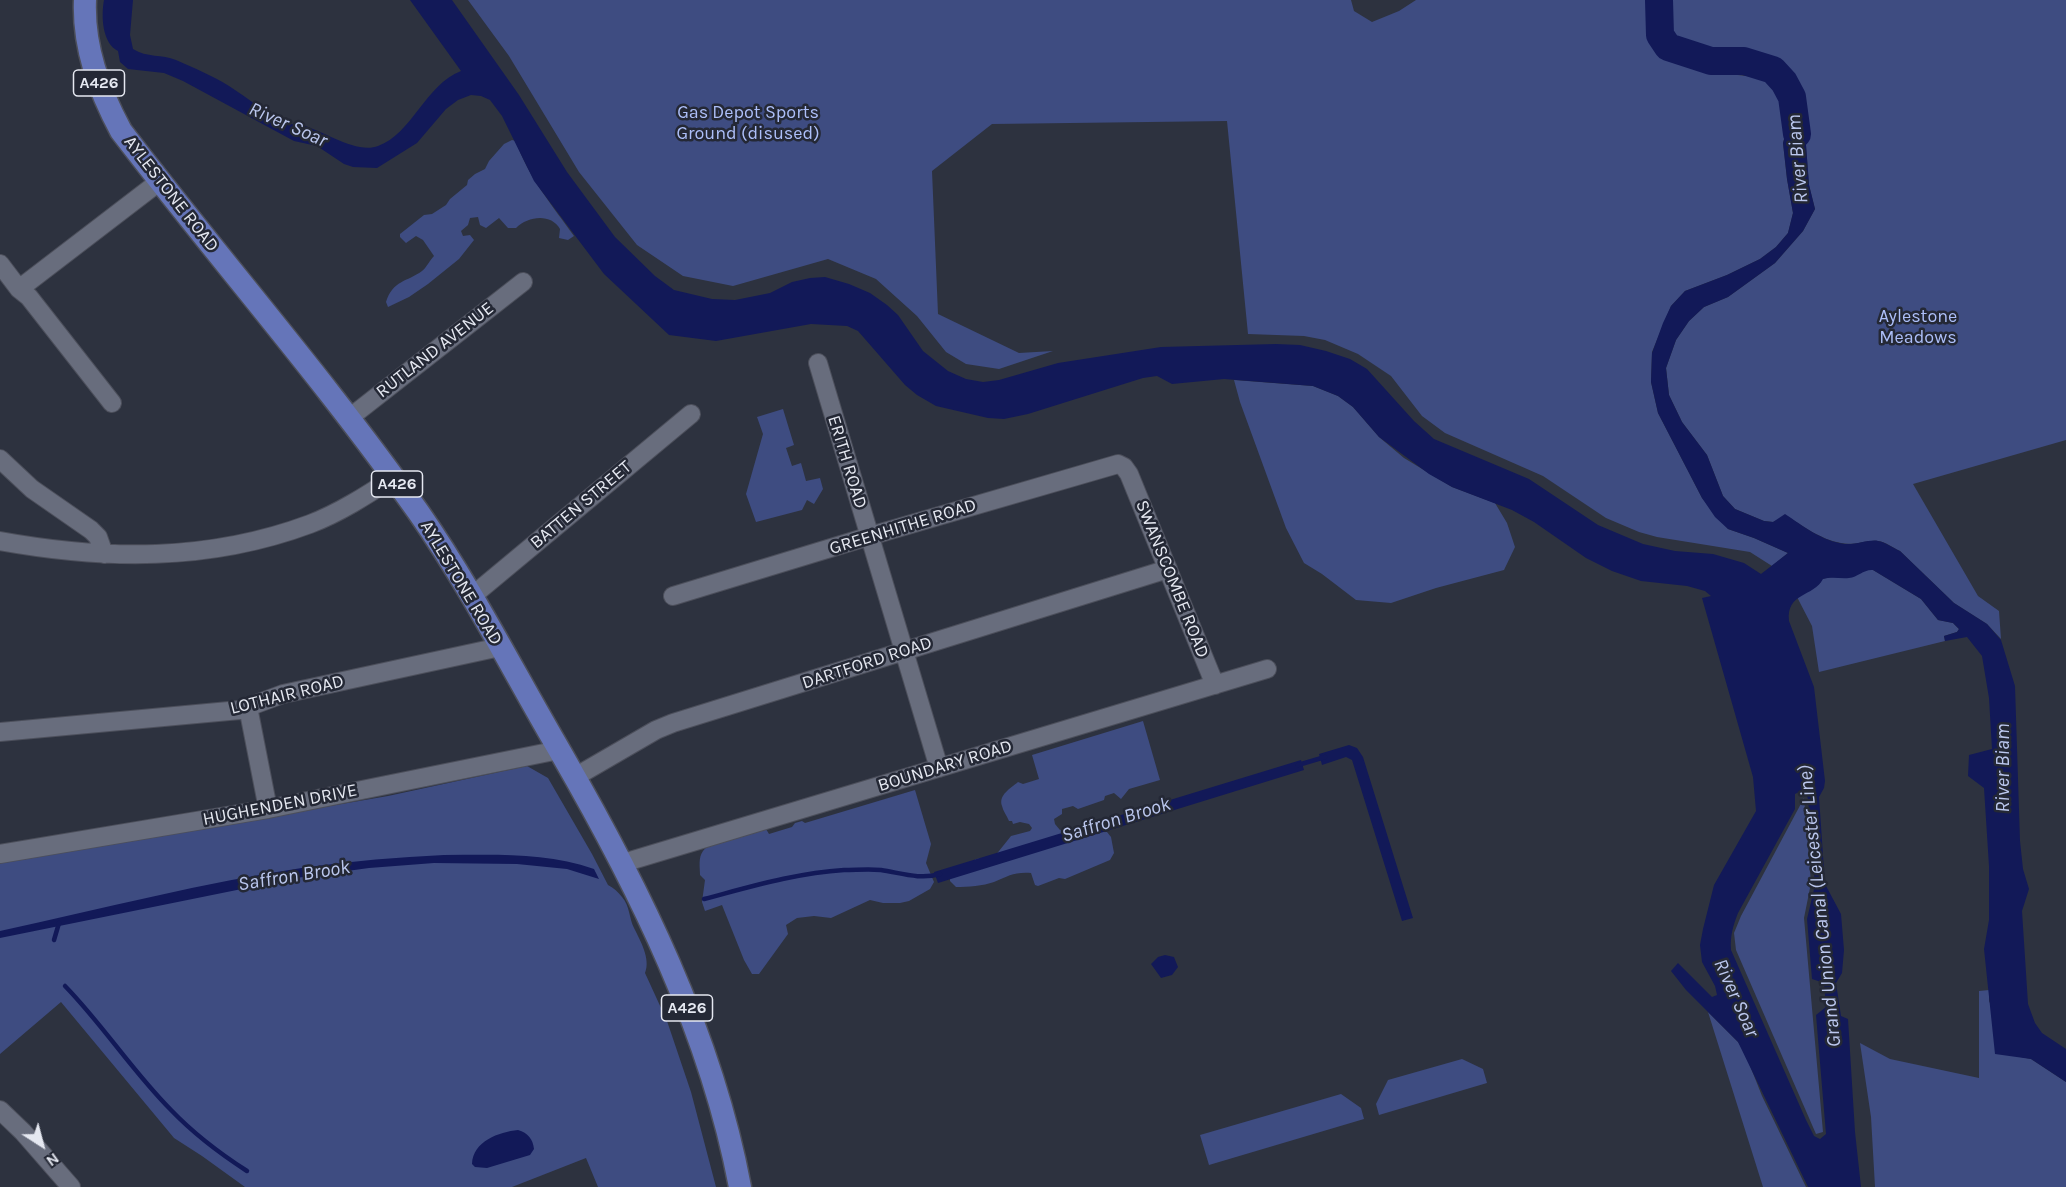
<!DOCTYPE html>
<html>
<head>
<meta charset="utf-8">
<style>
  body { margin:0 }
  #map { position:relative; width:2066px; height:1187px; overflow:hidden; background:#2d323f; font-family:Karla,sans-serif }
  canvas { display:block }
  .north { position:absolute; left:12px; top:1115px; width:60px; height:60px; -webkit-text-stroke:4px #242835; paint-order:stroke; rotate:144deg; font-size:16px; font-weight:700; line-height:24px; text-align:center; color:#e5e8f1 }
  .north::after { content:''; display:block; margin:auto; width:21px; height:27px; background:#e5e8f1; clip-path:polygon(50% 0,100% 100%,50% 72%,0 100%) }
</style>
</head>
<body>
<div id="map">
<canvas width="2066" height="1187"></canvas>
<div class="north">N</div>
</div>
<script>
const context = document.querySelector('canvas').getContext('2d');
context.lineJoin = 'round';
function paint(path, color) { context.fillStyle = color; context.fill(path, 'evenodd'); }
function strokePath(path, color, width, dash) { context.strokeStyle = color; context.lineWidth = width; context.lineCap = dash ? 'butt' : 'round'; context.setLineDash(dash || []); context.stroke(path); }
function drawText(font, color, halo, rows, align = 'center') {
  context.font = font + ' Karla,sans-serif'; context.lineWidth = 5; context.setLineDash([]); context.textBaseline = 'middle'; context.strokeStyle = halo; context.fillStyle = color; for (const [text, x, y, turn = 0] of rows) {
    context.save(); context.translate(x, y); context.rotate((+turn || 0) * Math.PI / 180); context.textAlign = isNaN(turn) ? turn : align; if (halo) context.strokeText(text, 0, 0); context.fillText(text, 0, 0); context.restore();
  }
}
paint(new Path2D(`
  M468,0h883l3,11 18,11 27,-11 17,-11h230l19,54 47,18 60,7 16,46 -5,18 4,36 6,34 -5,20 -12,14 -16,12 -33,16 -42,16 -14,15 -19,46 -1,30 7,31 44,85 26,31 26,9 34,15 -16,13 -22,-14 -93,-15 -18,-5 -33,-14 -63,-42 -98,-43 -23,-17 -31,-40 -33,-22 -33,-14 -21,-4 -56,-2 -21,-213 -235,3 -60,47 6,143 81,39 34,-2 -54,18 -33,-5 -20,-12 -29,-36 -41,-37 -48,-20 -95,27 -50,-10 -46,-31 -58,-73 -70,-116z
  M1659,0h407v440l-153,44 65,112 21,15 2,28 -14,-15 -33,-21 -54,-52c-7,-3 -14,-9 -22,-10 -9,-2 -24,5 -37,2 -21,-4 -37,-16 -54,-27l-14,6 -9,-1 -29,-12 -12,-13 -16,-41 -25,-33 -13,-27 -3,-27 10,-28 13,-19 15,-14 24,-10 47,-34 28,-32 12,-22 -6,-24 -4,-53 -21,-50 -11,-12 -29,-9h-33l-43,-14 -8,-12z
  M512,140l4,1c12,36 36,64 58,95l-6,4 -9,-2 1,-9c-9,-16 -32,-13 -44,-1h-8l-9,-10 -13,10 -6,-3 -2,-8 -8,1 -2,7 -7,6 2,5 7,-1 4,5 -15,19 -31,25 -19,13 -21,10 -2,-5c7,-22 21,-20 36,-31 5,-4 7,-10 12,-15l-11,-16 -7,-4 -10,7 -6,-6v-3l24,-19 8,-1 14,-9 4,-6 17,-14 1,-5 7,-6 10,-5 4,-8 15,-17z
  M1234,380l79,6 25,10 15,11 26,30 25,21 48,29 43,16 12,20 8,24 -11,23 -68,18 -45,15 -35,-3 -34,-26 -18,-11 -18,-35 -46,-126z
  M783,409l11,36 -8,3 6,18 9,-3 5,18 14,-3 3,11 -9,15 -7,-4 -5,10 -46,12 -10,-28 17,-60 -6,-17z
  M1867,569l6,1 48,29 17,21 15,3 6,6 -2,3 -13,4 1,5 -126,31 -7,-46 -15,-29 23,-14 2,-4c19,-6 24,3 45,-10z
  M1143,721l17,59 -31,9 -8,10 -7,-6 -9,3 -1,4 -26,9 -5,-3 -11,3v5l-8,5 1,5 5,6 5,-1 4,4 38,-1 4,5 3,16 -4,7 -45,19 -6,-1 -21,8 -3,-1 -4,-12c-18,-1 -22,3 -37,9 -11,4 -26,5 -38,5l-6,-6v-6l26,-16 19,-3 16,-20 19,-5 2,-3 -3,-4 -9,-2 -7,2 -1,-3h-3c-2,-5 -6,-10 -7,-15 -4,-11 9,-18 16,-24l5,2 16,-5 -7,-24z
  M527,766l21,12 44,76 16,31c6,3 10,7 14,12 8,9 7,21 12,31 6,12 17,31 11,45l22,48 24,71 25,95h-118l-12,-29 -74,29h-267l-43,-31 -28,-18 -113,-136 -61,52v-191l388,-67z
  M915,790l16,54 -5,19 8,19 -4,7 -21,12 -9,2h-17l-13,-3 -39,18 -17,-2 -17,2 -11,7 2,9 -29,40h-7l-8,-14 -22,-55 -17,6 -3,-9 3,-22 -5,-5c0,-8 -2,-17 3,-24 9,-12 47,-18 63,-22l3,5 23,-7 3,-4 7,-2 3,2z
  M1804,798l7,85 -7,35 19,214 -7,2 -80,-184 -2,-17 7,-17z
  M1989,990v11l27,55 15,3 35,23v105h-191l-4,-70 -11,-74 30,16 89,19v-87z
  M1708,1012l30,30 7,11 17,43 44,91h-43z
  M1462,1059l21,10 4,14 -108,32 -3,-11 12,-24z
  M1341,1094l20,14 3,11 -155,46 -9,-30z`), '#3e4c81');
paint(new Path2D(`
  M104,0h29l-3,35 3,14c14,9 29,5 43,11 18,8 37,16 53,26 19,12 37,28 58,37 5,2 12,1 18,3 20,6 52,28 73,20 34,-12 47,-61 83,-75l-51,-71h42l67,95 48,77 48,65 40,39 19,14 38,9 23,1 35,-7 22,-11 18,-4 15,-1 24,7 21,9 17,12 11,10 25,36 25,20 18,8 17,3 16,-2 59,-17 103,-16 115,-3 24,1 26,6 24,8 17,10 47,52 20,18 95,40 69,46 45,19 32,7 38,3 31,9 17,11 27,-21 -34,-15 -26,-9 -13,-12 -13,-19 -44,-85 -7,-31 1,-29 11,-30 8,-17 14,-15 42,-16 33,-16 16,-12 12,-14 5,-20 -6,-34 -4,-36 5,-18 4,-28 13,35 4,53 6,24 -12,22 -28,32 -47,34 -24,10 -15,14 -13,19 -10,28 3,27 13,27 25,33 16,41 12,13 29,12 9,1 12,-8c18,12 37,27 60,30 11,1 25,-5 33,-3 7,1 15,7 22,10l54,52 33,21 14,16 14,46 5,155 3,28 6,20 -7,22 6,93 7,19 7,10 24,16v33l-35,-23 -36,-5 -11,-105 5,-29v-54l-5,-78 -16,-12 1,-21 23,-6 -3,-51 -7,-42 -15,-19 -22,4 -1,-5 13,-4 2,-3 -6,-6 -15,-3 -17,-21 -48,-29c-9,-1 -15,7 -24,8 -9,1 -17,-2 -26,1 -9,18 -37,13 -34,42l25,66 11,94 -1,7 -5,9 6,87 16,30 3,36 -2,23 -6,10 5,33 7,3 7,113 6,55h-53l-70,-145 -52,-52 -15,-19 7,-8 34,34 5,-2 -2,-9 -13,-24 -2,-17 3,-16 11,-44 42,-74 -3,-34 -51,-179 9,-2 -6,-5 -18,-5 -46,-5 -29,-10 -26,-13 -52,-36 -22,-12 -60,-23 -23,-13 -50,-37 -26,-30 -15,-11 -25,-10 -89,-7 -52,5 -15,-8 -14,2 -115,36 -24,5 -16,-1 -52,-12 -19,-11 -12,-10 -47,-54 -11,-5 -36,-2 -95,17 -47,-6 -65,-61 -70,-93 -32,-65 -12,-16 -9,-4 -10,-1 -13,5 -12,9 -29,34 -40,25 -24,-1 -9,-3 -27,-18 -23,-5 -111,-60 -19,-8 -36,-4 -8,-7 -2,-11c-16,-8 -17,-35 -14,-51zM1799,792l7,1 2,6 7,86 -8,34 5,60 12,4 2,24 -10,8 10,119 -6,5 -6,-3 -8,-16 -75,-170c-1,-14 2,-24 7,-37l57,-104v-15z
  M1349,745l8,3 6,9 50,161 -11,3 -50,-161 -6,-3 -24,8 -3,-11z
  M1301,760l3,10 -366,113 -4,-11z
  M444,855c51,0 102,-3 150,14l5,10 -32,-10 -50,-5 -83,-1 -65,5 -73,10 -296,60v-7c102,-22 204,-49 308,-64 45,-6 90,-10 136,-12z
  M1165,955l9,2 4,10 -6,8 -11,3 -10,-14 7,-7z
  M518,1130c10,3 15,9 16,19l-4,6 -43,13 -12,-1 -3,-3c1,-23 27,-32 46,-34z`), '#121958');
strokePath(new Path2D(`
  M1298,765l27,-8
  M704,899c46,-12 92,-26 140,-29 12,0 25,-1 37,0 20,3 39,10 59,4
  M54,940l5,-17
  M65,986c38,39 68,86 106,124 23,24 48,43 76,61`), '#121958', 4.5);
strokePath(new Path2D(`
  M1659,0l1,35 8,12 43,14h33l29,9 11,12 8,15 5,37`), '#121958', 28);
const minor = new Path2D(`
  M0,264l19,25 10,8 83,106
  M19,289l141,-108
  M818,363l121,405
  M348,419l175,-137
  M0,459l32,30 59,41 7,7 6,17
  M0,541c105,19 208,21 310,-17 29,-11 57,-29 83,-46
  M673,596l197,-60 248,-72 6,3 5,7 86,211
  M471,597l220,-183
  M248,707l20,102
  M0,732l240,-22 43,-16 217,-47
  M575,777l81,-47 17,-7 495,-154
  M0,854l268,-45 291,-59
  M623,863l644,-194
  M0,1110l23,22 48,55`);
const major = new Path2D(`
  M85,0c-2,47 14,90 36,131 98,128 205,250 298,382 53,76 95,160 142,240 78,135 150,280 179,434`);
strokePath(minor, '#4c4f5b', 20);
strokePath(major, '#4c4f5b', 25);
strokePath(minor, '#686d7d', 18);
strokePath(major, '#6575b9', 22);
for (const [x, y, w] of [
  [99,83,51],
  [397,484,51],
  [687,1008,51]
]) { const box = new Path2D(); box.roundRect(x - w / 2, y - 13, w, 26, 4.5); context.fillStyle = '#242835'; context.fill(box); strokePath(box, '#e5e8f1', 1.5); }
drawText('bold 16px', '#e5e8f1', null, [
  ["A426",99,83],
  ["A426",397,484],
  ["A426",687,1008]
]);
drawText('18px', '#adbff9', '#242835', [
  ["Gas Depot Sports",748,113],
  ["Ground (disused)",748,134],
  ["Aylestone",1918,317],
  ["Meadows",1918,338]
]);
drawText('18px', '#e5e8f1', '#242835', [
  ["AYLESTONE ROAD",171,194,52],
  ["RUTLAND AVENUE",435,350,-38],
  ["ERITH ROAD",847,462,73],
  ["BATTEN STREET",581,505,-40],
  ["GREENHITHE ROAD",903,527,-17],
  ["SWANSCOMBE ROAD",1172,579,68],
  ["AYLESTONE ROAD",461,583,59],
  ["DARTFORD ROAD",867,663,-18],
  ["LOTHAIR ROAD",287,695,-14],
  ["BOUNDARY ROAD",945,766,-17],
  ["HUGHENDEN DRIVE",280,805,-11]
]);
drawText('italic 20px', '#bbc7ee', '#242835', [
  ["River Soar",288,125,24],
  ["River Biam",1798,159,-95],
  ["River Biam",2003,768,-90],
  ["Saffron Brook",1116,820,-17],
  ["Saffron Brook",294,876,-9],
  ["Grand Union Canal (Leicester Line)",1820,906,-96],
  ["River Soar",1736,998,66]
]);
</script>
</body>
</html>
